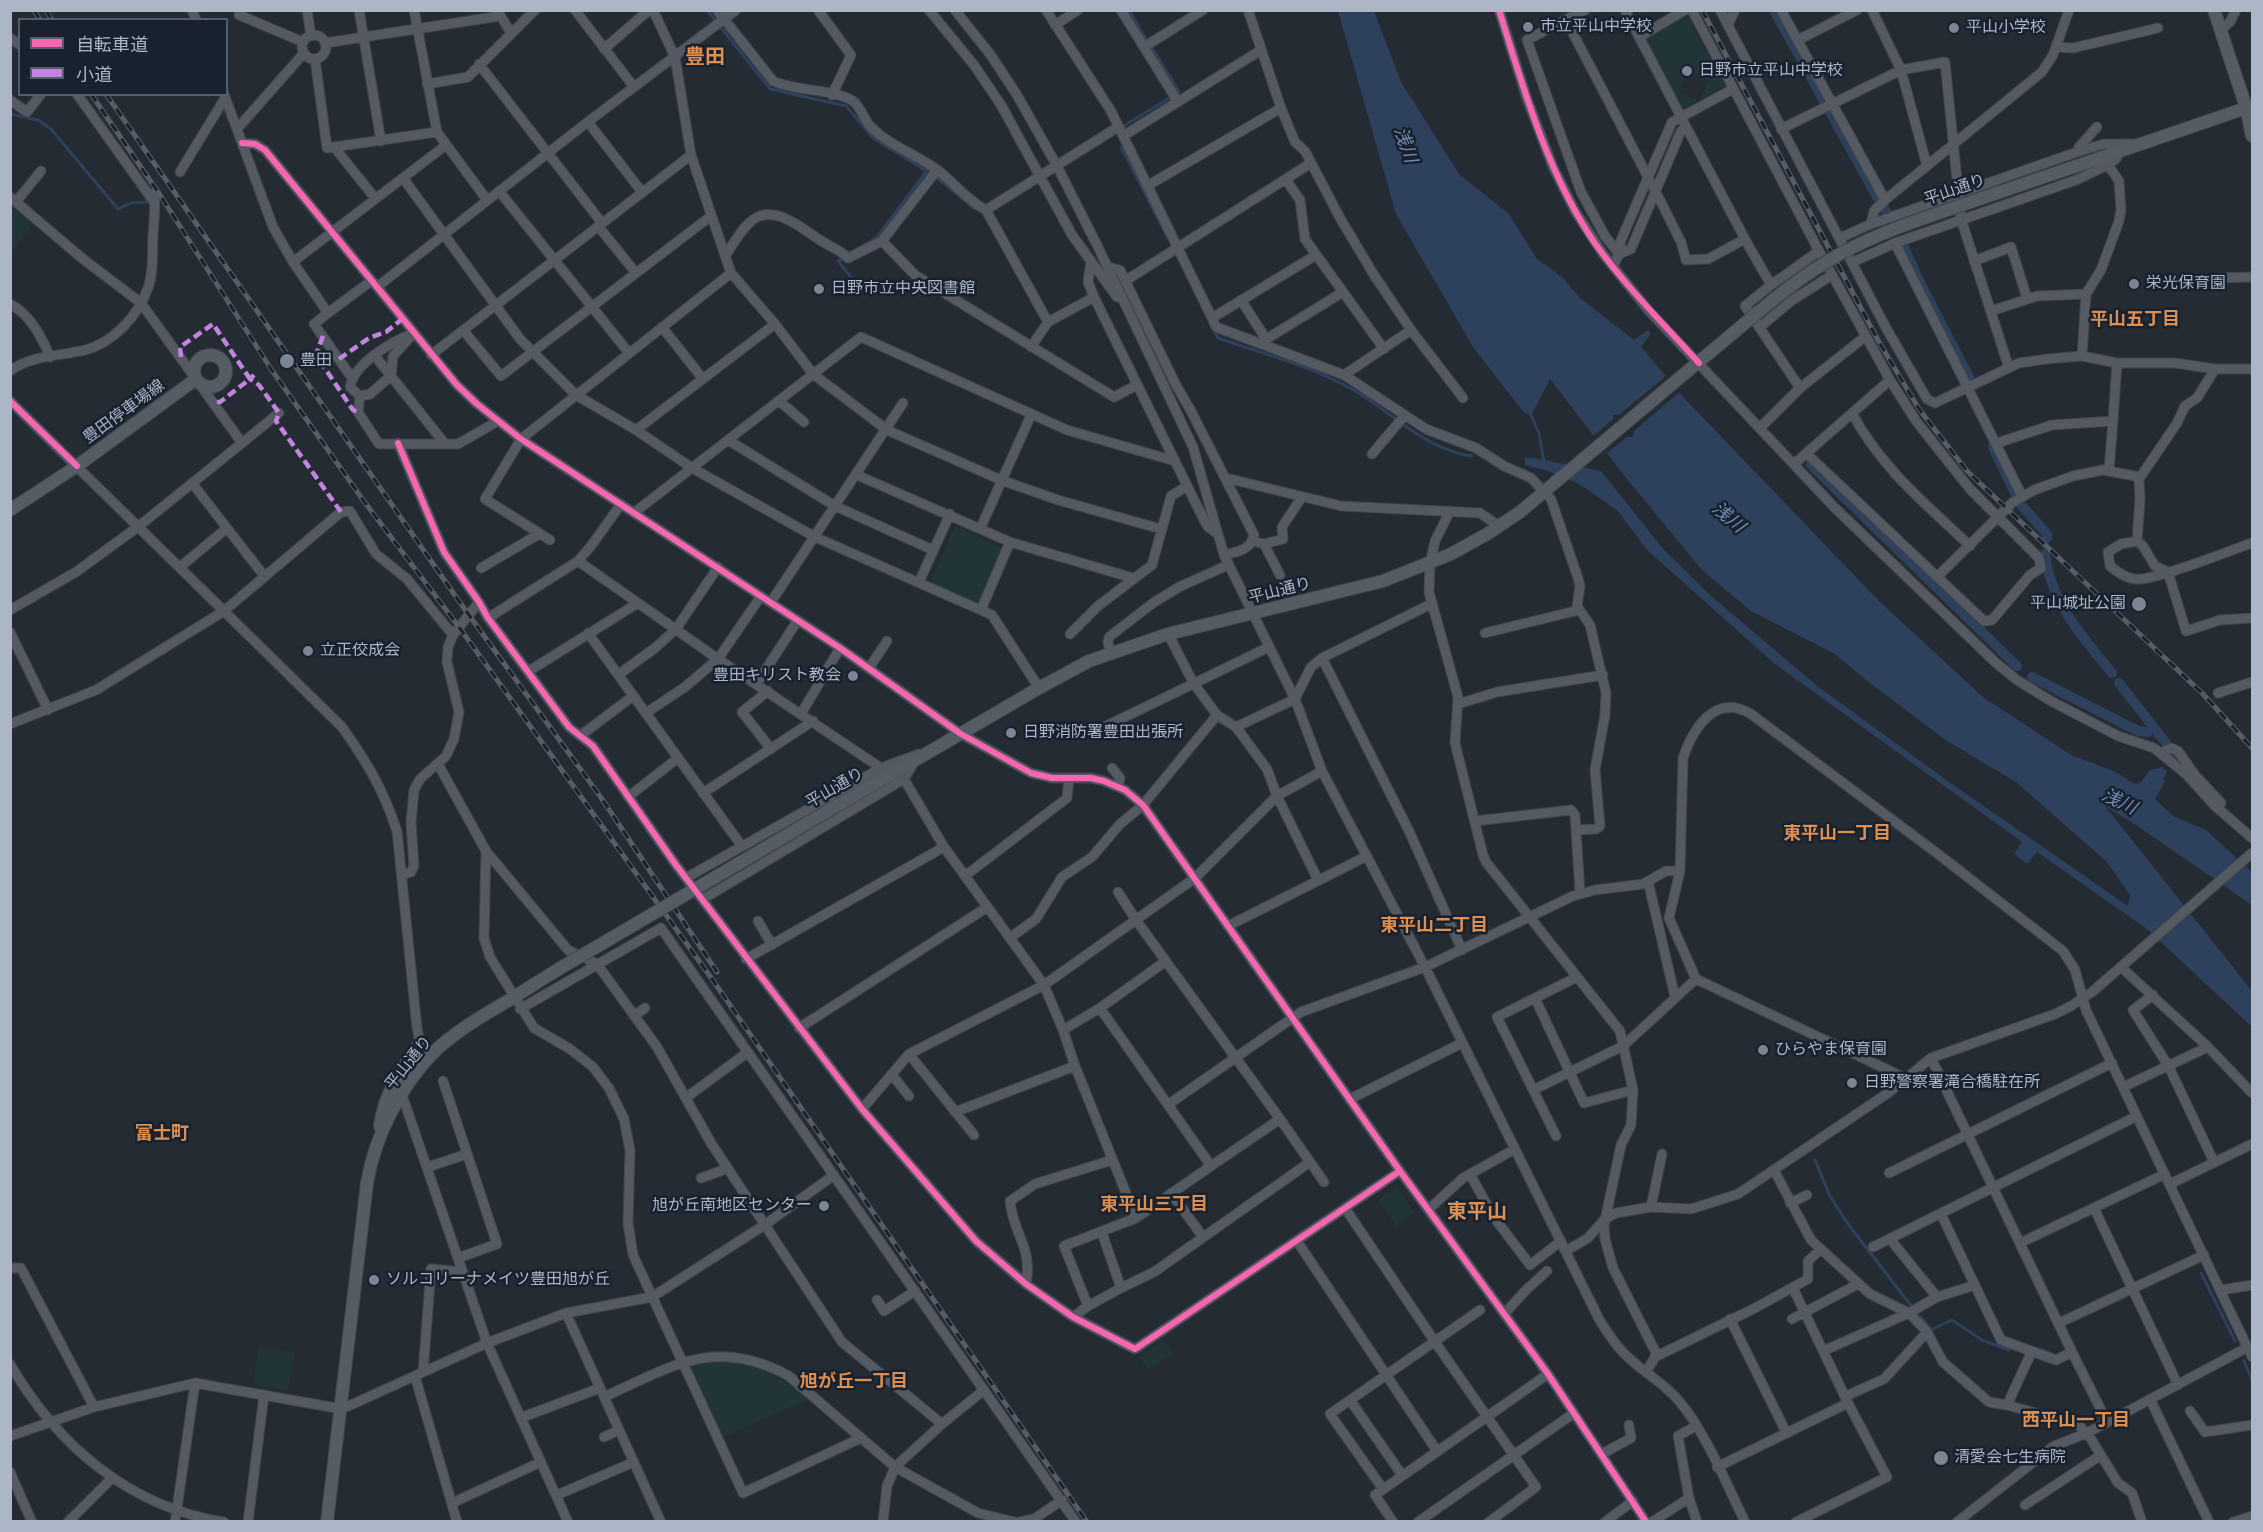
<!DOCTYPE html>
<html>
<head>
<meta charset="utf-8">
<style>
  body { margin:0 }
  #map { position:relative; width:2263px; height:1532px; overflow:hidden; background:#242b33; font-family:Manrope,"Noto Sans JP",sans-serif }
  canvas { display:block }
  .frame { position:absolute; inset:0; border:12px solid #acb6c7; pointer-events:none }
  .legend { position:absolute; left:18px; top:18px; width:210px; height:78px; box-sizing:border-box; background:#18212e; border:2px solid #535d6b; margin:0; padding:8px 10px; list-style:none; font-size:18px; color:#acb6c7 }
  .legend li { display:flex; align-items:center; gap:12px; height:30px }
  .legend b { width:30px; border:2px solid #535d6b }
</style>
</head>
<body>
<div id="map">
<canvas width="2263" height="1532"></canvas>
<div class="frame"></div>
<ul class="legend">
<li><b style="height:8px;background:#f766af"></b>自転車道</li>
<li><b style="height:8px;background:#c483df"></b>小道</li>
</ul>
</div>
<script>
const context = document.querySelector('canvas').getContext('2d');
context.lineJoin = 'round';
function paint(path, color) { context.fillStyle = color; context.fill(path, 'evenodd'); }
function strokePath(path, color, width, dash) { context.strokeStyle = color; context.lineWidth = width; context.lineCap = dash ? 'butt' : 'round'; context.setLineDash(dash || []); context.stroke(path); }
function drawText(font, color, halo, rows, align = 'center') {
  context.font = font + ' Manrope,"Noto Sans JP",sans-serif'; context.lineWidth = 5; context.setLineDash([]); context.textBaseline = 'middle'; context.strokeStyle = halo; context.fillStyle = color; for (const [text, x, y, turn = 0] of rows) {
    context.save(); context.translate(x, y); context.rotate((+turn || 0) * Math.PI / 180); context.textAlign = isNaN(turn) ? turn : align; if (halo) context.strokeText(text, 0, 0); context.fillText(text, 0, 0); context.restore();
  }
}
paint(new Path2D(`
  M1683,15h4l38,71 -41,23h-2l-37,-69 1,-3zM1690,71l19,9 -10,21 -21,-9 7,-16z
  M11,204l22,20 -22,28z
  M955,526l47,22 -21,56 -51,-20z
  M1397,1187l18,26 -19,13 -18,-26z
  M1164,1340l10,14 -26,15 -9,-12z
  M259,1347l36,6 -7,37 -35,-6z
  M724,1361c40,5 54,15 87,37l-89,39 -32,-71z`), '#213539');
paint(new Path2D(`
  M1338,11h36l27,71 58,92 50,40 27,44 27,20 17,20 54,42 12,-9h4v4l-9,12 46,54 193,201 103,95 88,58 43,16 21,13 6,-2 9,-12 12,-3 5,4 -4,9 2,1 -10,18 18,17 33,14 46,42v33l-119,-82 -28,-17 147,185v36l-105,-98 -110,-77 -10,12 -13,-10 8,-12 -247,-178 -128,-114 -29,-39 -39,-27 -31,-13 -23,-6v-7h8l68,13 63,79 46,45 106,90 133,97 179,124 2,-11 -23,-33 -91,-80 -69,-41 -81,-61 -31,-26 -84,-43 -49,-41 -76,-92 -76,-99 -18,35 -8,-1 -51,-66 -77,-133z`), '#2e415c');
paint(new Path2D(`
  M1668,374l14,16 -48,41 -1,6h-6l-22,18 -14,-17 22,-19v-4l7,-1z`), '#242b33');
strokePath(new Path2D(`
  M707,10l63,79 76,17 27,32 55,34
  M1129,10l17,29
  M1153,49l26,43
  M10,114l28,6 13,9 67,80 13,-6 18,-1
  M1120,128l48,-29
  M1121,147l46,89
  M936,177l38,31
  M864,245l13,-8 50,-66
  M845,257l-7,4 24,30
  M1213,328l5,10c43,15 89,27 130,49 40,21 76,63 124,69
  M1529,411l10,22 5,29
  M1815,1160l15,36 18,28 64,83
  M2201,1273l34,68
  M1921,1317l10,13 21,-10 30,20 27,10
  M2040,1349l12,5
  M2244,1361l8,19`), '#2e415c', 3);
strokePath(new Path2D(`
  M1774,10l103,187
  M1883,207l4,6
  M1903,245l16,36 51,98
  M1993,447l22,46
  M1811,465l206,201
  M2021,505l26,29v4
  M2045,554c5,47 39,85 67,119
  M2032,677l106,54 10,1
  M2119,683l47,60
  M2175,757l14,15`), '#2e415c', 10);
const minor = new Path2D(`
  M192,10l4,10
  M241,10l-2,5 64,27
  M307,10l4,26
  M359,10l22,131
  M414,10l23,122 50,68
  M497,10l14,23
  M575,10l59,77
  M653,10l22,47 16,98 40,118 44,51 38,50 74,56 114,50 57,20 103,29
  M717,10l56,71c24,11 58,7 80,20 8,6 11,19 18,26 18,18 44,27 65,42 18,13 30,31 50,41l62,112 -17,25
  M818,10l33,45 -19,40
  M929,10l45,55 27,40 71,130 45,62
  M955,10l35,44 27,41 40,71 40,79 96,202 31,108 71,144 27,72 103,196 174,352c9,15 18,29 31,40 16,15 35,25 49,42 26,30 48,84 66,121
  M1046,10l65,101 101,207 104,-63
  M1121,10l57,92
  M1499,10l28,89 26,68 22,44 28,43 46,57 185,196 162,156 21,17 34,21 67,35 36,12 33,27 27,30 38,33
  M1585,10l-58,30 54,152 24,44 14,18
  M1625,10l122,233 24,42
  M1692,10l127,241 71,129 26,41 54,68 69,69 2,10 -11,7 -38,45 -8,1 -177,-167
  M1720,10l165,316 42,73 8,4 84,-40 28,-4 35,-3 35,7h58l40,6h37
  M1781,10l104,190
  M1872,10l29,60 26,96
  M1566,20l96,184 19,38 5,18 22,-1 37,-20
  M1055,25l23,-15
  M1728,25l7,-15
  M2221,30l9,-8 6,-12
  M302 47a12 12 0 1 1 24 0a12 12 0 1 1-24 0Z
  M1639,37l46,-27
  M10,38l10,7
  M1798,40l59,-30
  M325,43l175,-27
  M1144,47l59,-37
  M2056,47l17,1 85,-20
  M604,49l45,-39
  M315,59l12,89 110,-16
  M479,64l123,159
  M427,84l41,-7 67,-67
  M77,94l77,108
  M224,94l49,133 20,35 35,51 -14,11 38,54
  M10,100l17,12 14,-18
  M1281,108l14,34 10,9 35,67 34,57 37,55 52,68
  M588,122l54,70
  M237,129l67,-76
  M1781,129l120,-59 44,-8 16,157 48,149
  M1123,136l138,-86
  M242,143l13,1 10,6 192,235 20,19 44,35 319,209 121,86 70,39 21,5h39l13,3 21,9 18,15 257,366 148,203 98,148
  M334,147l41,51
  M2080,151l-1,-4 18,-20
  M180,172l45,-74
  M403,178l117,161 56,56 60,35 56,38 123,69 177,78 47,73
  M1286,180l14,20 5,39 79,110
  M1147,186l134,-78 -33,-98
  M499,191l130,162
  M10,197l73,62 58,44 101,140 37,-30
  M16,202l25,-31
  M986,210l132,-83
  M1871,224l3,-13 11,-11 157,-128 11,-17 16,-45
  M598,226l38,47
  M1840,238l31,-14 209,-73 24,-7h32
  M882,241l33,34 199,122 23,-12
  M1895,243l127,253
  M1619,254l12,-5 50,-118 5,-4
  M725,256c8,-11 17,-29 29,-37 21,-14 46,8 63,19 11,8 22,11 31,20l34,-17 55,-71
  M1091,261l-3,21 6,15 110,223 4,7 10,7
  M1974,261l37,-14 16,51
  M293,262l153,-117
  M1853,262l42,-19 181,-63 32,-15 8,-6 4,-8
  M1613,266l6,-12 2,-14 51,-118 61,-33
  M1108,267l12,3 56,115 15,26 63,124c-3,15 -17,17 -30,20
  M2217,278l35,-1
  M1125,281l186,-118
  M377,287l208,-163 151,-114
  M1241,300l25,39
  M10,304c20,10 32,33 40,53
  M1991,311l46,-15 49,-2
  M328,313l43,-32
  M1212,318l4,9 128,48 82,54 50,19 28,18 27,12 20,21 27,79 2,8 -3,20 13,19 16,68 -1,22 -10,55 5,56 -4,3 -20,1
  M1048,322l46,-25
  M662,327l41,52
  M1760,327l31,-26 41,-26
  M463,330l38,46 210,-160
  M414,333l-21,23 -2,20 -21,18 -10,2 -10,-9c4,-24 43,-46 64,-54z
  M1260,343l83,-51
  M431,355l260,-200
  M375,356l70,88
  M2082,356l4,-62 15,-24 18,-49 2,-11 -2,-29 -11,-16
  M10,371c21,-16 50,-15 75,-21 28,-7 53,-34 63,-62 6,-17 4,-37 5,-54 1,-14 3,-28 1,-41
  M1344,375l67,-45
  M1800,388l-55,-82 26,-21 48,-34
  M360,396l-2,16 21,32h79l40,-23
  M10,401l332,326c26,37 40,60 55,104l20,197 3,15 13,11
  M779,401l25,21
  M1852,413c29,55 74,91 118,133
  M2113,421l4,-58
  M1760,428l40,-40 66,-52
  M636,430l139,-106
  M728,440l107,66 98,44
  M398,443l46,109 35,50 9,16 81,109 24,19 83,119 186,244 114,132 50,43 47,33 62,32 265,-178
  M1997,443l55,-18 61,-4 -4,49
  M1372,454l33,-39
  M1794,464l96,-84
  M857,475l153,67 123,36
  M1226,478l115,28 139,7 19,13
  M192,483l73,94
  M1450,511l-15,30 -5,23 -1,28 29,105 -3,46 28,112 3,7 134,169 13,59 -2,35 -10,20 -17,80 1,14 8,29 43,85 -2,6 -8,13
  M635,512l226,-175 206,93 108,31
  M981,527l50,-112
  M550,540l-65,-41 36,-60 210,-166
  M1253,541l11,3 19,-5 -1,-12 20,-30
  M2137,541l3,-42 -1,-20 38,-56 8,-17 12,-8 18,-29
  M1264,544l16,31
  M578,561l140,98 163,109
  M180,567l47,-39
  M481,568l58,-34
  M2168,572l-13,-6 -12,-20 -6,-5 -16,3 -13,8 2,14c7,6 15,12 25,13 17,3 96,-29 117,-36
  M2168,572l18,59 34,-11 32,-2
  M1938,576l74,-73 22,-13 39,-14 30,-6 32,6 4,3
  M919,582l31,-68
  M771,602l132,-199
  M10,610l66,-38 63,-46 103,-83
  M981,610l29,-68
  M488,618l90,-57 13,-15 30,-42
  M10,632l38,78
  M588,633l153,212
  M1485,633l94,-23
  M1070,634l28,-28 54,-41 19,-69 16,-10
  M1168,634l26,50 23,31 19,12 31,42 10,27 41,84
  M1110,652l-2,-10 1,-5 44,-34 26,-16 49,-22
  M1322,658l87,173 53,119
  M869,668l18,-27
  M529,671l109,-68
  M618,675l37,-27 21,-19 42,-62
  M757,683l41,-63
  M768,691l-26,21 29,37
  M2218,693l34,-11
  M1458,704l39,-12 106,-17
  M646,713l39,-26 33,-28 43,-63
  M801,714l39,-66
  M10,724l86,-34 128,-79 117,-99 9,-1 26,43 31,25 46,56
  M1236,727l59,-28 16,-32 11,-9 109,-54
  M1098,730l171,-83
  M580,736l53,-40
  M2161,753l10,-5 7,3 17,24 26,28
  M438,764l48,87 82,99 29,14 60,83 54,96 131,199 100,82
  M1112,768l8,10 -2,9
  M904,779l40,68
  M703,793l110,-72
  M628,797l50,-39
  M1475,821l96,-11 4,5 5,78
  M486,851l-2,87 6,19 44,71 36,21 23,18 16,21 15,31 6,31 -2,73 5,32 110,238 118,-55
  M402,875l9,-3 3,-6 -3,-43 3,-33 6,-11 26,-23 8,-17 5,-27 -12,-50 1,-15 5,-12 26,-33
  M686,878l195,-110 38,-14
  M1648,881l27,116
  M1118,892l18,28 144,199
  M703,899l201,-120 9,-15
  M758,921l14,24
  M1228,926l137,-69
  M1011,937l25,-18 26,-42 30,-20 28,-33 23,-19 74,-90
  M746,959l198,-112 21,29 102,-78 2,-20
  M2121,967l87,80 44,46
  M2153,995l-20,15 36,57 45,95
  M1535,998l49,105 49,-13
  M1100,1008l111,158 69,-47 44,63
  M520,1009l141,-81 415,594
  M634,1016l11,-8
  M799,1028l187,-120
  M1063,1030l37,-22 66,-47
  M909,1054l65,81
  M1931,1058l141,294
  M1075,1066l61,152
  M892,1075l17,21
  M1905,1078l-209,-99 -27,-61 11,-47 3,-113c10,-29 32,-66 68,-44l187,140 125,97 12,19 11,40 166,347
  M443,1081l54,163 -39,14
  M2123,1087l85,-40
  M1533,1090l90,-44 73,-67
  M402,1095l85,248 81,179
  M687,1097l61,-45
  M1350,1099l112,-56
  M1169,1104l132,-92 124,-45 148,-71 22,-6 48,-6 23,-13h14
  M862,1109l47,-55 135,-69 151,-107 82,-82 45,-25
  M955,1112l120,-46 -12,-36 -19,-45 -79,-109
  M1556,1136l-59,-119 80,-40
  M428,1167l39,-13
  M1774,1170l37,70 59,54 39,19 18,19 16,30 46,40 18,3 72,20 12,14 27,44 14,10 10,29
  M1889,1173l223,-110
  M1470,1174l23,42 37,49 31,-24
  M701,1178l20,-7 5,-6
  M2170,1184l82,-40
  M1171,1193l32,44
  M1790,1203l17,-8
  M1651,1207l11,-53
  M1345,1208l90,134 101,145 -47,35
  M2094,1208l84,177
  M1429,1209l34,-31 52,-29
  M1941,1214l60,126 55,20 16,-8 35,70
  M1890,1239l47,58
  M1297,1241l140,210
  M2020,1243l145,-69
  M1873,1247l264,-131
  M1566,1251l22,-13 17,-19 11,-6 35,-6 40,2 47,-15 150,-101 43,-35 124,-44 16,-8 21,-14 160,-139
  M10,1268h11l73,139
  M1026,1284c7,-38 -13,-49 -16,-83l25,-17 77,-24
  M1121,1288l33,-16 156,-110
  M1793,1288l55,115 39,74 -91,45
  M2221,1290l31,-5
  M877,1300l7,11 31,-20
  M1088,1306l-24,-60 72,-28 75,-52
  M566,1313l95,209
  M1505,1313l21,-23 21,-19
  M1073,1317l15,-11 33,-18 -19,-55
  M1730,1319l56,113
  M1792,1319l66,-35
  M2059,1323l145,-68
  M1823,1351l86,-38 28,-16 38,-12
  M1655,1357l100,-49 53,-29v-18l12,-11
  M10,1364c47,81 119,143 214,158
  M423,1372l8,-103 32,3
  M415,1376l42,146
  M1846,1396l38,-17 43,-47
  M604,1397c68,-31 111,-61 185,-21l106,91 83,46 37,9
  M2150,1399l59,123
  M1350,1400l52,75
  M2007,1405l25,-54
  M2190,1411l15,21 47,-7
  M523,1417l77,-29
  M1696,1426l-18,10 11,62 8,24
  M10,1436l84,-29 101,-24 147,26 145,-66 79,-30 86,-16 114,-73 68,-49
  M604,1437l15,-7
  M1602,1454l29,-16 -2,-13
  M1717,1467l131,-64
  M10,1472l22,50
  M1383,1489l-53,-75 150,-104
  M557,1495l77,-33
  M452,1503l89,-41
  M2025,1505l76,-50
  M68,1522l44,-44
  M175,1522l20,-139
  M248,1522l16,-127
  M883,1522l4,-36 8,-19 47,-43 42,-34
  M1019,1522l15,-3 28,-19
  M1393,1522l-18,-27 173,-121
  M1418,1522l156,-109
  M1605,1522l28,-21
  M1652,1522l37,-24
  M1957,1522l97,-76 33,-13 161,-86
  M2233,1522l19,-6`);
const major = new Path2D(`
  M2214,10l32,97 6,29
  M1968,203l284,-97
  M194 371a16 16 0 1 1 32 0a16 16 0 1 1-32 0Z
  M10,510l67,-44 119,-87
  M833,808l206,-120 50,-27 79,-27 215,-53 68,-27 36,-20 33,-22 188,-158
  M380,1126c4,-32 22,-58 40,-83
  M327,1522l40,-339c8,-47 32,-94 65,-129 23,-23 52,-39 79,-55 19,-12 39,-25 58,-36`);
strokePath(minor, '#41454c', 11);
strokePath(major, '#414750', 14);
strokePath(minor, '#545962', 9);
strokePath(major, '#565c64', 12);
const rail = new Path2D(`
  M34,10l6,10
  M46,10l6,10
  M1702,10l177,332 40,67 48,62 236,223 49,54
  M91,94l69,101 111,174 92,131 96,127 253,352 375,543
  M106,94l355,510 141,195 115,173`);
strokePath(rail, '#585d65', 5);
strokePath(rail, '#18212e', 3, [9]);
const majorBridge = new Path2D(`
  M1708,354c43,-35 83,-73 132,-100 40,-22 84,-36 128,-51
  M569,963l264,-155`);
strokePath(majorBridge, '#414750', 14, []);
strokePath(majorBridge, '#565c64', 12);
strokePath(new Path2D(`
  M323,336l-7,19 37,55 5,2
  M181,357l-1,-10 33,-23 37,55 -30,23h-7
  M339,359l30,-21 17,-6 16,-13
  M254,375l-4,4 9,6 20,28 -3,8 65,91`), '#c483df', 4.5, [9, 4.5]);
strokePath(new Path2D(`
  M1499,10c25,80 48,162 95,232 31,44 69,81 105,121
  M242,143l13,1 10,6 192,235 20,19 44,35 319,209 121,86 70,39 21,5h39l13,3 21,9 18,15 257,366 148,203 98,148
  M10,401l67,65
  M398,443l46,109 35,50 9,16 81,109 24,19 83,119 186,244 114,132 50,43 47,33 62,32 265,-178`), '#f766af', 6);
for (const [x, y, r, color] of [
  [1528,27,6,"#7c8593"],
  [1954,28,6,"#7c8593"],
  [1687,71,6,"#7c8593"],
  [2134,284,6,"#7c8593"],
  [819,289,6,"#7c8593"],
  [287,361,8,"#7c8593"],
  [2139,604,8,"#7c8593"],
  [308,651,6,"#7c8593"],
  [853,676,6,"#7c8593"],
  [1011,733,6,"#7c8593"],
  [1763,1050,6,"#7c8593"],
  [1852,1083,6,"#7c8593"],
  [824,1206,6,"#7c8593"],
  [374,1280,6,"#7c8593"],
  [1941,1458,8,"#7c8593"]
]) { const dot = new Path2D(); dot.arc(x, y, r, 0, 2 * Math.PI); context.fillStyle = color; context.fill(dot); strokePath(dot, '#18212e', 2); }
drawText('16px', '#acb6c7', '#18212e', [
  ["市立平山中学校",1540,27],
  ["平山小学校",1966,28],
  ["日野市立平山中学校",1699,71],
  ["栄光保育園",2146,284],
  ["日野市立中央図書館",831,289],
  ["豊田",300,361],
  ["平山城址公園",2126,604,"right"],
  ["立正佼成会",320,651],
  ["豊田キリスト教会",841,676,"right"],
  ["日野消防署豊田出張所",1023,733],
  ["ひらやま保育園",1775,1050],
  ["日野警察署滝合橋駐在所",1864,1083],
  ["旭が丘南地区センター",812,1206,"right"],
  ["ソルコリーナメイツ豊田旭が丘",386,1280],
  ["清愛会七生病院",1954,1458]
], 'left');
drawText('16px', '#acb6c7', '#18212e', [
  ["平山通り",1955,190,-19],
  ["豊田停車場線",124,412,-36],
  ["平山通り",1280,591,-14],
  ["平山通り",835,788,-30],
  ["平山通り",409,1063,-51]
]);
drawText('italic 18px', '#728db2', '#18212e', [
  ["浅川",1405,145,71],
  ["浅川",1728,518,40],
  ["浅川",2119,802,26]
]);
drawText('bold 18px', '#dd8e51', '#18212e', [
  ["平山五丁目",2135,320],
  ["東平山一丁目",1837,834],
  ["東平山二丁目",1434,926],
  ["富士町",162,1134],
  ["東平山三丁目",1154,1205],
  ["旭が丘一丁目",854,1382],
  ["西平山一丁目",2076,1421]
]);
drawText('bold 20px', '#dd8e51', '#18212e', [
  ["豊田",705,57],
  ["東平山",1477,1212]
]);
</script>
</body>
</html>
